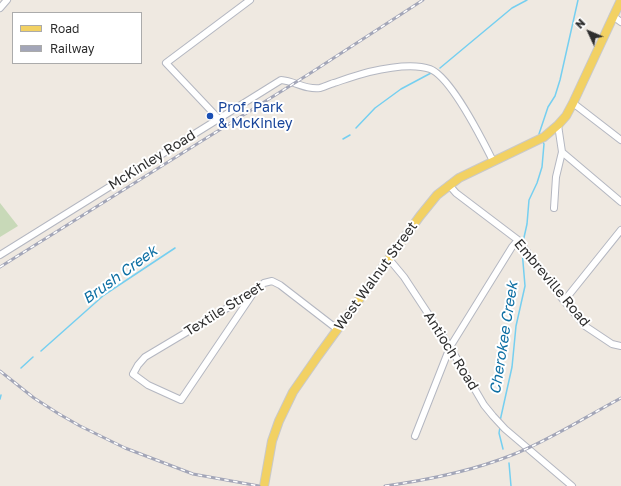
<!DOCTYPE html>
<style>
body{margin:0}
#map{position:relative;width:621px;height:486px;overflow:hidden;background:#efe9e1;font-family:"Golos Text",sans-serif}
canvas{display:block}
.legend{position:absolute;left:12px;top:12px;width:130px;height:52px;box-sizing:border-box;background:#fff;border:1px solid #ababab;margin:0;padding:5px 7px;list-style:none;font-size:12px;color:#2e2e2e}
.legend li{display:flex;align-items:center;gap:8px;height:20px}
.legend b{width:20px;border:1px solid #ababab}
.north{position:absolute;left:569px;top:12px;width:40px;height:40px;-webkit-text-stroke:3px #fff;paint-order:stroke;rotate:314deg;font-size:11px;font-weight:700;line-height:16px;text-align:center;color:#2e2e2e}
.north::after{content:'';display:block;margin:auto;width:14px;height:18px;background:#2e2e2e;clip-path:polygon(50% 0,100% 100%,50% 72%,0 100%)}
</style>
<div id="map">
<canvas width="621" height="486"></canvas>
<ul class="legend">
<li><b style="height:5px;background:#f2d163"></b>Road</li>
<li><b style="height:5px;background:#a3a6b8"></b>Railway</li>
</ul>
<div class="north">N</div>
</div>
<script>
const c = document.querySelector('canvas').getContext('2d');
c.lineJoin = 'round';
function paint(path, color) { c.fillStyle = color; c.fill(path, 'evenodd'); }
function stroke(path, color, width, dash) { c.strokeStyle = color; c.lineWidth = width; c.lineCap = dash ? 'butt' : 'round'; c.setLineDash(dash || []); c.stroke(path); }
function write(font, color, halo, rows, align = 'center') {
  c.font = font + ' "Golos Text",sans-serif'; c.lineWidth = 4; c.setLineDash([]); c.textBaseline = 'middle'; c.strokeStyle = halo; c.fillStyle = color; for (const [text, x, y, turn = 0] of rows) {
    c.save(); c.translate(x, y); c.rotate((+turn || 0) * Math.PI / 180); c.textAlign = isNaN(turn) ? turn : align; if (halo) c.strokeText(text, 0, 0); c.fillText(text, 0, 0); c.restore();
  }
}
const cemetery = new Path2D(`
 M 0,203 L 18,226 L 0,237 Z`);
const stream = new Path2D(`
 M 440,68 L 512,8 L 527,0
 M 356,128 L 375,108 L 401,89 L 431,73
 M 540,136 L 539,134 L 548,107 L 555,96 L 560,80 L 578,0
 M 343,139 L 350,135
 M 523,242 L 527,224 L 529,200 L 537,183 L 542,167 L 544,144 L 543,142
 M 41,351 L 104,295 L 175,248
 M 21,368 L 33,357
 M 0,399 L 1,395
 M 500,421 L 512,367 L 516,326 L 525,286 L 522,250
 M 500,427 L 499,433 L 503,449
 M 509,463 L 511,486`);
const minor = new Path2D(`
 M 0,8 L 7,0
 M 613,16 L 621,22
 M 573,103 L 621,140
 M 218,118 L 166,63 L 250,0
 M 562,152 L 621,202
 M 449,185 L 456,193 L 518,240 L 564,301 L 585,326 L 612,344 L 621,346
 M 554,208 L 556,177 L 562,152 L 558,125
 M 0,255 L 281,80 C 295,81 305,90 320,88 C 324,87 330,84 334,83 C 346,79 357,75 369,72 C 386,68 413,63 430,69 C 451,77 482,139 493,161
 M 389,259 L 404,277 L 450,347 L 484,405 L 493,416 L 505,429 L 572,486
 M 254,292 L 181,400 L 148,385 L 133,374 L 138,365 L 145,357 L 254,292 L 264,283 L 272,281 L 280,285 L 337,329
 M 564,301 L 621,230
 M 415,436 L 450,347 L 512,247 L 518,240`);
const major = new Path2D(`
 M 264,486 L 272,441 L 279,421 L 293,392 L 318,356 L 420,216 L 437,195 L 459,178 L 544,137 L 558,125 L 566,116 L 573,103 L 621,0`);
const rail = new Path2D(`
 M 0,267 L 309,74 L 423,0
 M 0,371 L 34,398 L 59,414 L 80,426 L 125,448 L 193,474 L 259,486
 M 385,486 C 428,480 472,471 512,455 C 550,440 585,417 621,398`);
const markers = [
 [210,116,4,"#1a4fb4"]
];
const transitNames = [
 ["Prof. Park",218,108],
 ["& McKinley",218,124]
];
const streetNames = [
 ["McKinley Road",152,160,-32],
 ["West Walnut Street",376,276,-54],
 ["Embreville Road",552,283,50],
 ["Textile Street",224,309,-32],
 ["Antioch Road",451,351,58]
];
const waterNames = [
 ["Brush Creek",120,275,-36],
 ["Cherokee Creek",504,338,-81]
];
paint(cemetery, '#c8d9b8');
stroke(stream, '#75cff0', 1.5);
stroke(minor, '#b4b7c1', 8);
stroke(major, '#c9c9c9', 10);
stroke(minor, '#fff', 6);
stroke(major, '#f2d163', 8);
stroke(rail, '#a3a6b8', 3);
stroke(rail, '#fff', 1.5, [4.5]);
for (const [x, y, r, color] of markers) { const dot = new Path2D(); dot.arc(x, y, r, 0, 2 * Math.PI); c.fillStyle = color; c.fill(dot); stroke(dot, '#fff', 1.5); }
write('14px', '#164399', '#fff', transitNames, 'left');
write('14px', '#2e2e2e', '#fff', streetNames);
write('italic 15px', '#0d6fa3', '#fff', waterNames);
</script>
